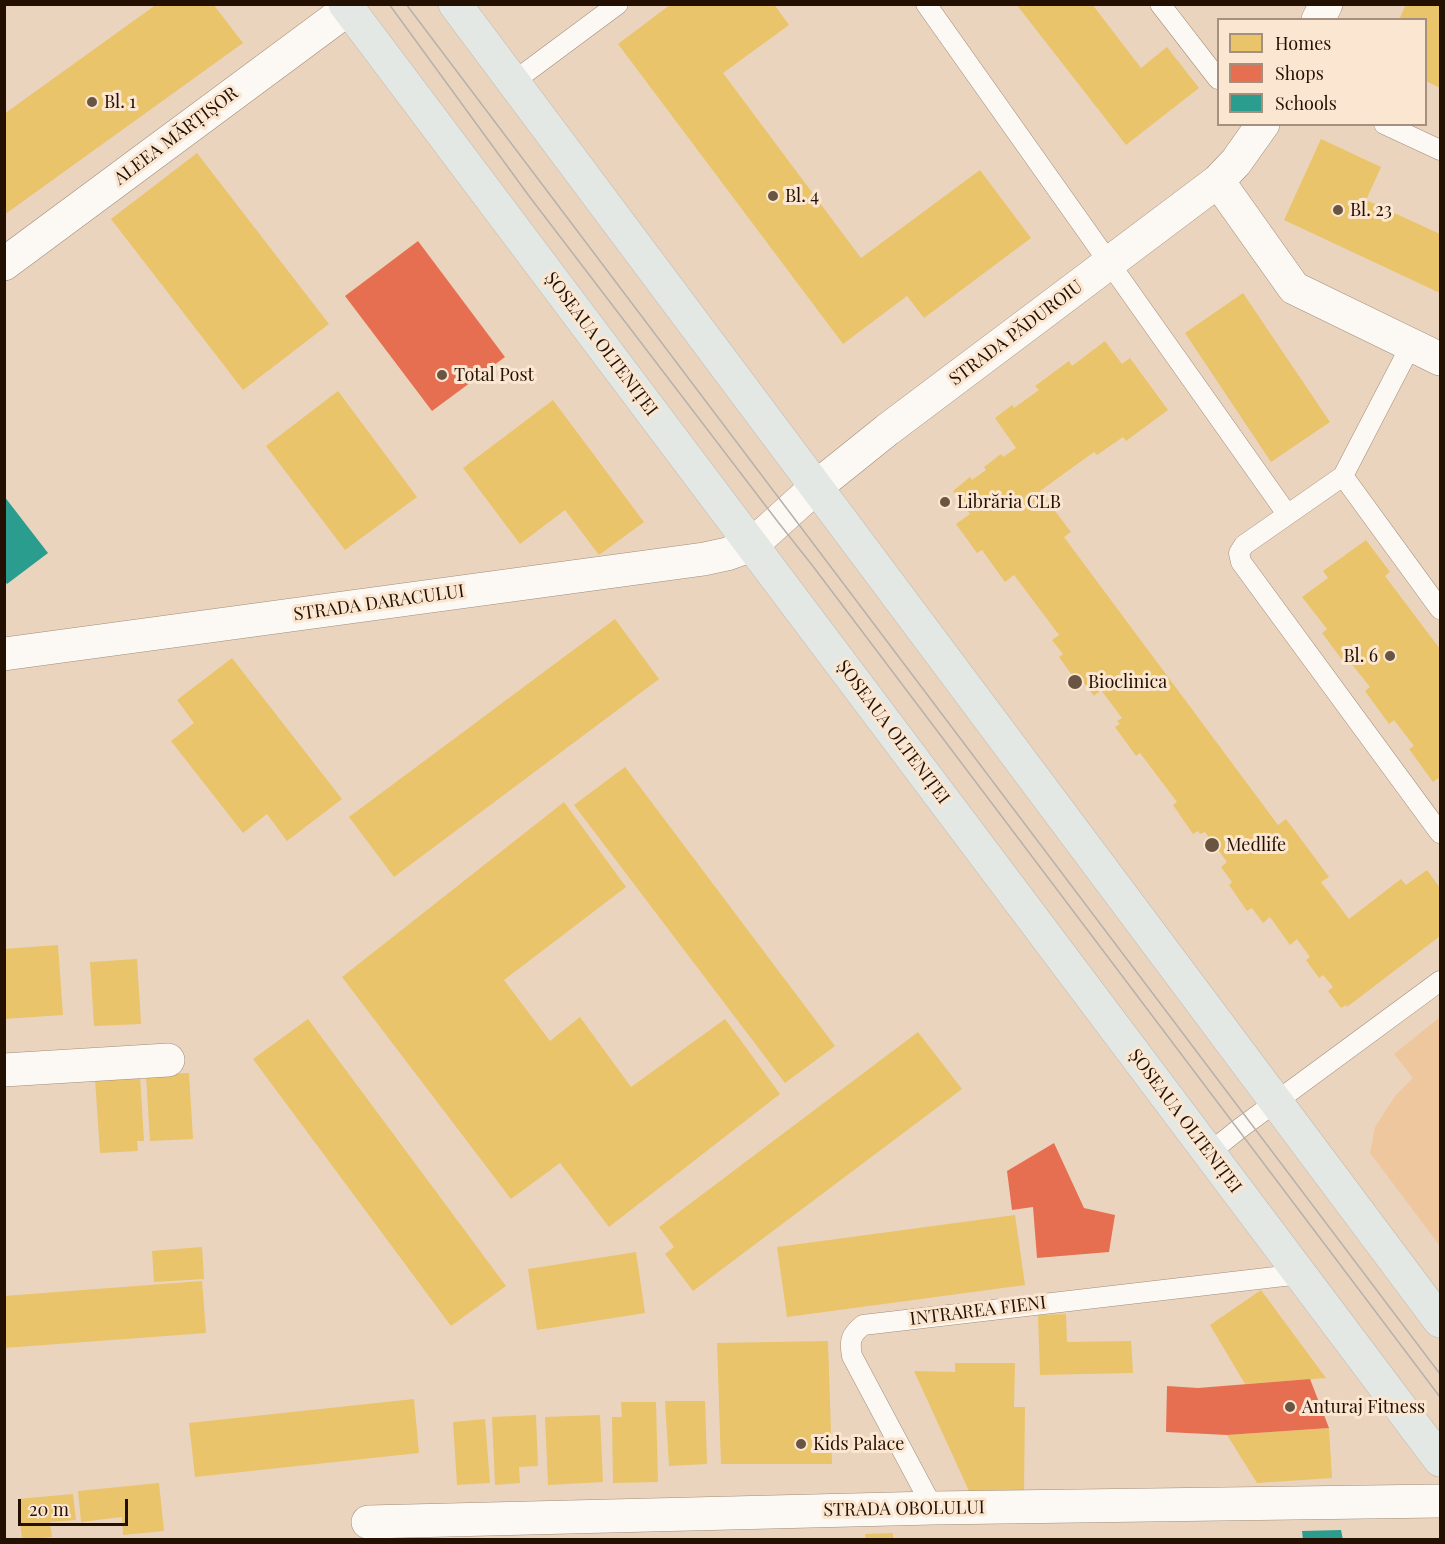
<!DOCTYPE html>
<meta charset="utf-8">
<style>
body{margin:0}
#map{position:relative;width:1445px;height:1544px;overflow:hidden;background:#ebd4be;font-family:"Playfair Display",serif}
canvas{display:block}
.frame{position:absolute;inset:0;border:6px solid #231000;pointer-events:none}
.legend{position:absolute;left:1217px;top:18px;width:210px;height:108px;box-sizing:border-box;background:#fbe6d1;border:2px solid #a5907d;margin:0;padding:8px 10px;list-style:none;font-size:18px;color:#231000}
.legend li{display:flex;align-items:center;gap:12px;height:30px}
.legend b{width:30px;border:2px solid #a5907d}
.scale{position:absolute;left:18px;top:1499px;width:110px;height:27px;box-sizing:border-box;border:3px solid #231000;border-top:0;padding-left:8px;font-size:18px;line-height:21px;white-space:nowrap;color:#231000;-webkit-text-stroke:4px #fbe6d1;paint-order:stroke}
</style>
<div id="map">
<canvas width="1445" height="1544"></canvas>
<div class="frame"></div>
<ul class="legend">
<li><b style="height:16px;background:#e9c46a"></b>Homes</li>
<li><b style="height:16px;background:#e76f51"></b>Shops</li>
<li><b style="height:16px;background:#2a9d8f"></b>Schools</li>
</ul>
<div class="scale">20 m</div>
</div>
<script>
const c = document.querySelector('canvas').getContext('2d');
c.lineJoin = 'round';
function paint(path, color) { c.fillStyle = color; c.fill(path, 'evenodd'); }
function stroke(path, color, width, dash) { c.strokeStyle = color; c.lineWidth = width; c.lineCap = dash ? 'butt' : 'round'; c.setLineDash(dash || []); c.stroke(path); }
function write(font, color, halo, rows, align = 'center') {
  c.font = font + ' "Playfair Display",serif'; c.lineWidth = 6; c.setLineDash([]); c.textBaseline = 'middle'; c.strokeStyle = halo; c.fillStyle = color; for (const [text, x, y, turn = 0] of rows) {
    c.save(); c.translate(x, y); c.rotate((+turn || 0) * Math.PI / 180); c.textAlign = isNaN(turn) ? turn : align; if (halo) c.strokeText(text, 0, 0); c.fillText(text, 0, 0); c.restore();
  }
}
const green = new Path2D(`
 M 1440,1017 L 1440,1246 L 1370,1153 L 1375,1127 L 1395,1096 L 1413,1078 L 1394,1054 Z`);
const homes = new Path2D(`
 M 157,4 L 213,4 L 243,43 L 4,215 L 4,114 Z
 M 671,4 L 774,4 L 789,25 L 723,73 L 861,258 L 980,170 L 1031,238 L 924,318 L 907,296 L 843,344 L 618,44 Z
 M 1016,4 L 1092,4 L 1141,68 L 1167,47 L 1199,88 L 1126,145 Z
 M 1406,4 L 1440,4 L 1440,88 L 1426,81 L 1426,20 L 1399,20 Z
 M 1321,139 L 1381,167 L 1366,200 L 1440,234 L 1440,293 L 1284,220 Z
 M 197,153 L 329,324 L 243,390 L 111,219 Z
 M 1243,293 L 1330,422 L 1271,462 L 1185,333 Z
 M 1105,341 L 1122,364 L 1130,358 L 1168,410 L 1126,441 L 1123,437 L 1097,455 L 1094,452 L 1040,491 L 1071,532 L 1064,537 L 1278,825 L 1286,819 L 1312,854 L 1329,877 L 1321,882 L 1349,919 L 1401,879 L 1406,885 L 1427,870 L 1440,888 L 1440,936 L 1347,1007 L 1346,1005 L 1341,1008 L 1328,991 L 1333,987 L 1323,975 L 1319,978 L 1306,960 L 1310,957 L 1297,939 L 1290,945 L 1270,917 L 1263,923 L 1252,908 L 1247,911 L 1229,885 L 1232,882 L 1221,867 L 1227,862 L 1205,832 L 1200,834 L 1198,831 L 1193,834 L 1173,805 L 1177,802 L 1140,753 L 1136,756 L 1115,727 L 1120,724 L 1117,721 L 1122,718 L 1101,690 L 1094,696 L 1081,679 L 1077,682 L 1059,657 L 1063,654 L 1052,640 L 1059,635 L 1014,575 L 1005,582 L 982,550 L 977,553 L 956,524 L 970,514 L 953,491 L 970,477 L 972,480 L 986,470 L 984,467 L 1001,454 L 1003,457 L 1016,448 L 995,418 L 1012,405 L 1014,408 L 1039,390 L 1035,386 L 1069,361 L 1072,366 Z
 M 338,391 L 417,497 L 345,550 L 266,446 Z
 M 553,400 L 644,522 L 599,555 L 565,510 L 520,544 L 463,468 Z
 M 1366,540 L 1390,572 L 1385,576 L 1440,649 L 1440,782 L 1438,778 L 1433,782 L 1409,749 L 1414,746 L 1394,720 L 1389,724 L 1365,691 L 1370,687 L 1350,662 L 1346,665 L 1322,633 L 1327,629 L 1302,597 L 1328,578 L 1323,571 Z
 M 615,619 L 659,679 L 394,877 L 349,817 Z
 M 232,658 L 342,799 L 287,841 L 267,814 L 243,833 L 171,741 L 194,723 L 177,700 Z
 M 625,767 L 835,1046 L 785,1083 L 574,805 Z
 M 564,802 L 626,887 L 504,980 L 550,1041 L 580,1017 L 631,1087 L 725,1019 L 780,1094 L 609,1227 L 560,1163 L 511,1199 L 342,977 Z
 M 58,945 L 63,1015 L 4,1019 L 4,949 Z
 M 137,959 L 141,1024 L 94,1026 L 90,962 Z
 M 308,1019 L 506,1286 L 451,1326 L 253,1059 Z
 M 918,1032 L 962,1089 L 693,1291 L 665,1254 L 674,1247 L 659,1227 Z
 M 189,1073 L 193,1139 L 150,1141 L 146,1075 Z
 M 140,1076 L 144,1141 L 137,1141 L 138,1151 L 100,1153 L 95,1078 Z
 M 1015,1215 L 1025,1285 L 787,1317 L 777,1247 Z
 M 202,1247 L 204,1279 L 154,1282 L 152,1251 Z
 M 636,1252 L 645,1313 L 537,1330 L 528,1269 Z
 M 202,1281 L 206,1333 L 4,1348 L 4,1296 Z
 M 1261,1290 L 1326,1378 L 1245,1384 L 1210,1325 Z
 M 1066,1314 L 1067,1342 L 1131,1341 L 1133,1373 L 1040,1375 L 1038,1315 Z
 M 828,1341 L 832,1464 L 721,1464 L 717,1343 Z
 M 955,1363 L 1015,1363 L 1014,1407 L 1025,1407 L 1024,1491 L 969,1491 L 914,1371 L 955,1372 Z
 M 414,1399 L 419,1453 L 195,1477 L 189,1423 Z
 M 665,1401 L 705,1401 L 707,1464 L 669,1466 Z
 M 621,1402 L 656,1402 L 658,1482 L 613,1483 L 612,1417 L 622,1417 Z
 M 536,1415 L 538,1466 L 519,1467 L 520,1483 L 495,1485 L 492,1417 Z
 M 600,1415 L 603,1482 L 548,1485 L 545,1417 Z
 M 485,1419 L 490,1483 L 457,1485 L 453,1422 Z
 M 1329,1428 L 1332,1478 L 1257,1483 L 1227,1435 Z
 M 159,1483 L 164,1531 L 123,1535 L 122,1517 L 81,1522 L 78,1491 Z
 M 73,1494 L 76,1520 L 50,1522 L 52,1537 L 22,1540 L 18,1499 Z
 M 893,1533 L 893,1540 L 866,1540 L 865,1534 Z`);
const shops = new Path2D(`
 M 418,241 L 505,357 L 432,411 L 345,296 Z
 M 1054,1143 L 1084,1208 L 1115,1215 L 1109,1252 L 1037,1258 L 1033,1207 L 1012,1210 L 1007,1171 Z
 M 1310,1379 L 1329,1428 L 1227,1435 L 1166,1432 L 1167,1386 L 1198,1388 Z`);
const schools = new Path2D(`
 M 4,496 L 48,553 L 7,584 L 4,580 Z
 M 1341,1530 L 1343,1540 L 1303,1540 L 1302,1531 Z`);
const service = new Path2D(`
 M 926,4 L 1287,514
 M 1160,4 L 1218,79
 M 513,82 L 618,4
 M 1384,124 L 1440,150
 M 1343,476 L 1411,345
 M 1440,609 L 1343,476 L 1244,545 L 1239,553 L 1241,562 L 1440,833
 M 1209,1153 L 1239,1129 L 1440,981
 M 933,1508 L 852,1356 C 849,1340 851,1335 863,1325 L 1301,1274`);
const minor = new Path2D(`
 M 1318,20 L 1326,4
 M 1218,181 L 1294,288 L 1440,359
 M 4,264 L 348,9
 M 4,654 L 704,559 L 727,554 L 752,545 L 816,487 L 887,430 L 1218,181 L 1236,162 L 1263,124
 M 4,1070 L 168,1060
 M 368,1522 L 933,1508 L 1440,1501`);
const primary = new Path2D(`
 M 345,4 L 1440,1460
 M 455,4 L 1440,1321`);
const tram = new Path2D(`
 M 389,4 L 529,196 L 778,522 L 812,565 L 1440,1397
 M 406,4 L 1440,1374`);
const markers = [
 [92,102,6,"#695542"],
 [773,196,6,"#695542"],
 [1338,210,6,"#695542"],
 [442,375,6,"#695542"],
 [945,502,6,"#695542"],
 [1390,656,6,"#695542"],
 [1075,682,8,"#695542"],
 [1212,845,8,"#695542"],
 [1290,1407,6,"#695542"],
 [801,1444,6,"#695542"]
];
const poiNames = [
 ["Bl. 1",104,102],
 ["Bl. 4",785,196],
 ["Bl. 23",1350,210],
 ["Total Post",454,375],
 ["Librăria CLB",957,502],
 ["Bl. 6",1378,656,"right"],
 ["Bioclinica",1088,682],
 ["Medlife",1226,845],
 ["Anturaj Fitness",1302,1407],
 ["Kids Palace",813,1444]
];
const streetNames = [
 ["ALEEA MĂRȚIȘOR",176,136,-37],
 ["STRADA PĂDUROIU",1016,333,-37],
 ["ȘOSEAUA OLTENIȚEI",601,344,53],
 ["STRADA DARACULUI",379,603,-8],
 ["ȘOSEAUA OLTENIȚEI",893,732,53],
 ["ȘOSEAUA OLTENIȚEI",1185,1121,53],
 ["INTRAREA FIENI",978,1311,-7],
 ["STRADA OBOLULUI",904,1509,-1]
];
paint(green, '#eec79f');
paint(homes, '#e9c46a');
paint(shops, '#e76f51');
paint(schools, '#2a9d8f');
stroke(service, '#9f8c78', 21);
stroke(minor, '#9f8c78', 34);
stroke(primary, '#c3b7ac', 34);
stroke(service, '#fcf9f5', 20);
stroke(minor, '#fcf9f5', 33);
stroke(primary, '#e3e8e4', 33);
stroke(tram, '#b7b1ac', 1.5);
for (const [x, y, r, color] of markers) { const dot = new Path2D(); dot.arc(x, y, r, 0, 2 * Math.PI); c.fillStyle = color; c.fill(dot); stroke(dot, '#fbe6d1', 2); }
write('18px', '#231000', '#fbe6d1', poiNames, 'left');
write('18px', '#231000', '#fbe6d1', streetNames);
</script>
